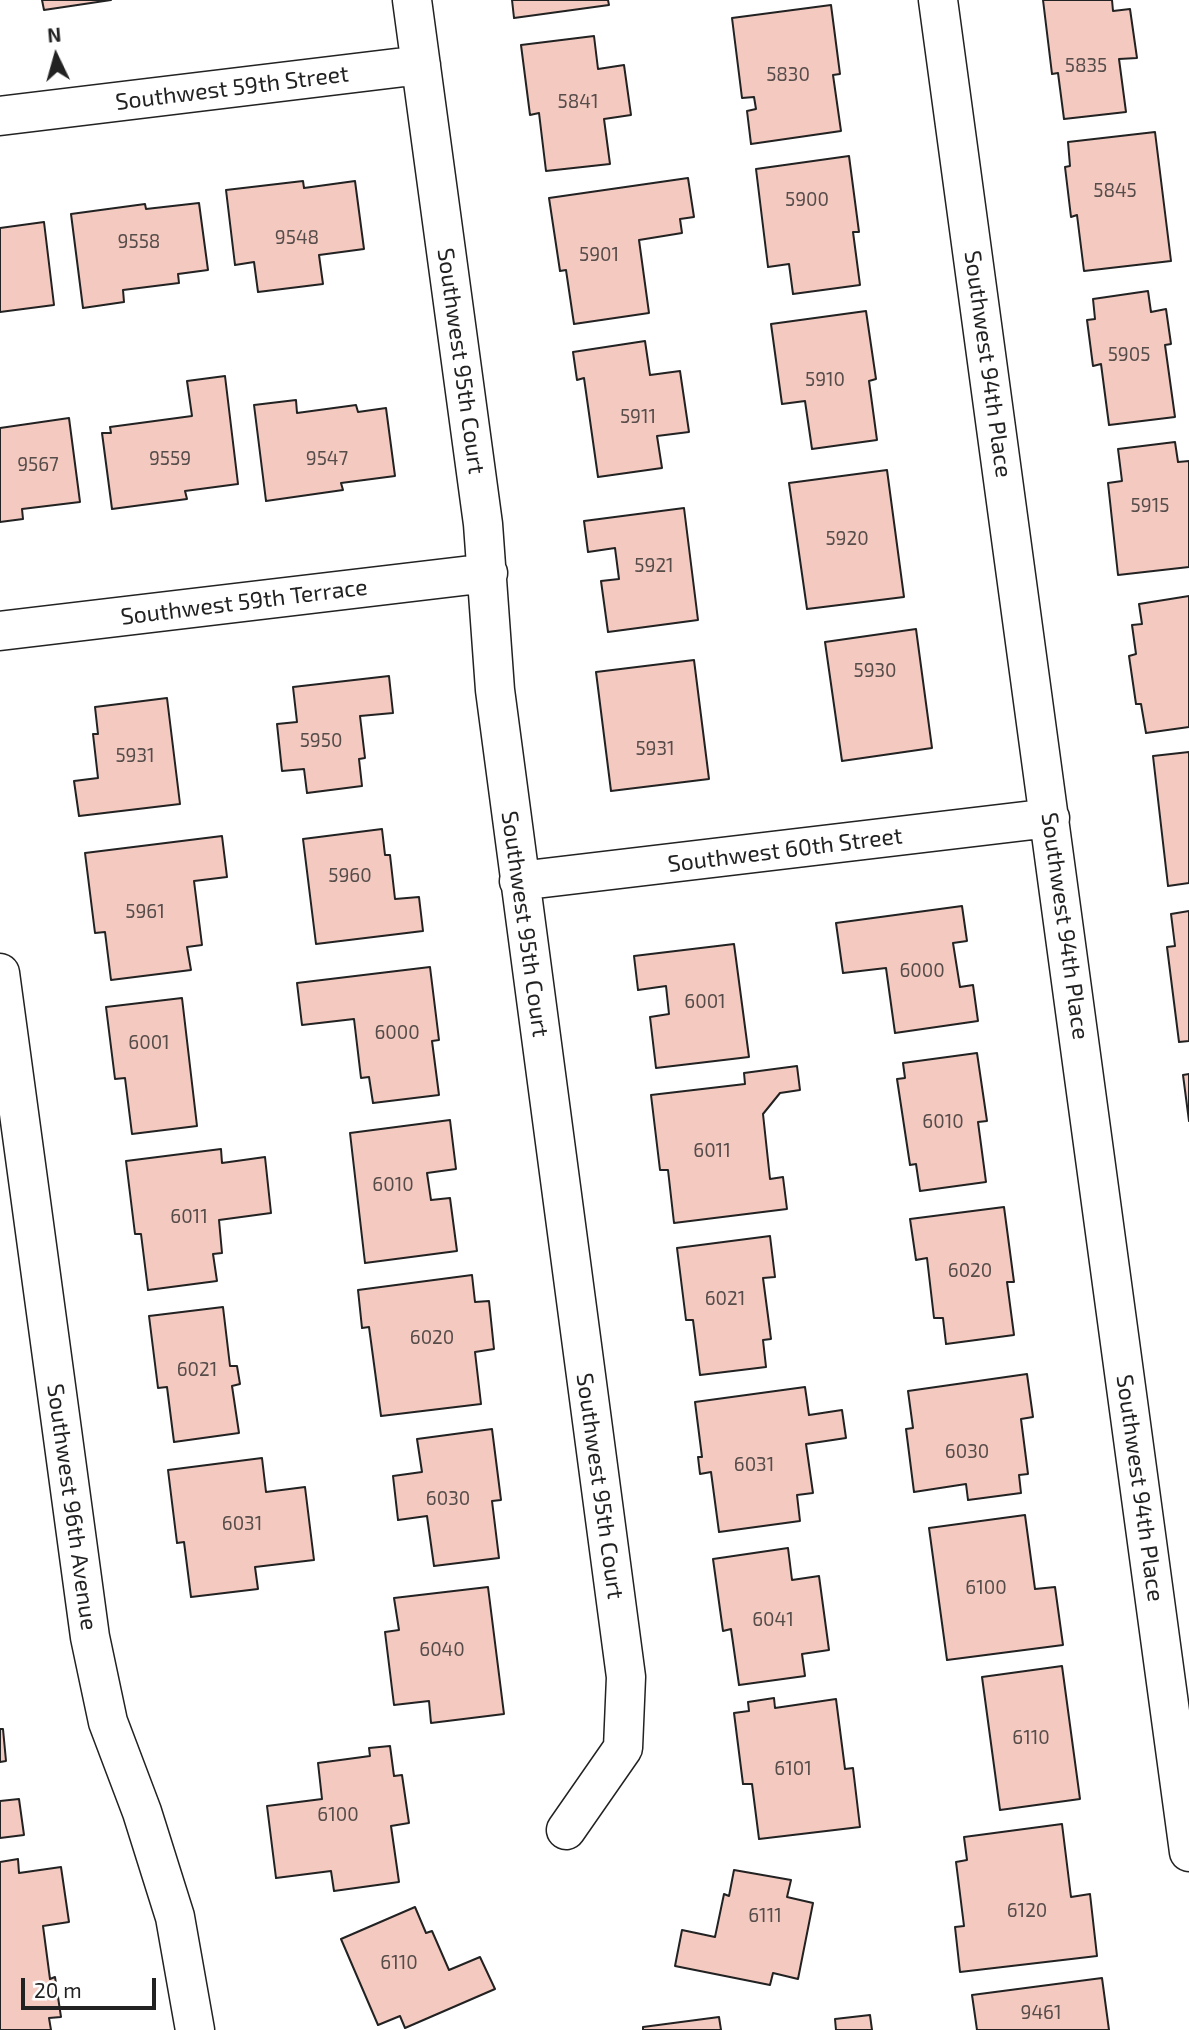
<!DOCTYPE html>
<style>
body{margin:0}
#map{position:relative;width:1189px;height:2030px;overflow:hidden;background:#fff;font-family:"Exo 2",sans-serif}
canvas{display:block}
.north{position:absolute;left:21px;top:21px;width:70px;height:70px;-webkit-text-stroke:5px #fff;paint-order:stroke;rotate:355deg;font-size:19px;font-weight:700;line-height:28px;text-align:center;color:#222}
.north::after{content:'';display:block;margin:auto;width:24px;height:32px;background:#222;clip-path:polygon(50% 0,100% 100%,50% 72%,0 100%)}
.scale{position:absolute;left:21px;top:1978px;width:135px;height:32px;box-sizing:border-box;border:4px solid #222;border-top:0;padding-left:9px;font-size:21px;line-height:24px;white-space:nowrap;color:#222;-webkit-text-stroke:5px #fff;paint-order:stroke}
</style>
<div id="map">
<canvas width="1189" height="2030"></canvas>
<div class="north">N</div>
<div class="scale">20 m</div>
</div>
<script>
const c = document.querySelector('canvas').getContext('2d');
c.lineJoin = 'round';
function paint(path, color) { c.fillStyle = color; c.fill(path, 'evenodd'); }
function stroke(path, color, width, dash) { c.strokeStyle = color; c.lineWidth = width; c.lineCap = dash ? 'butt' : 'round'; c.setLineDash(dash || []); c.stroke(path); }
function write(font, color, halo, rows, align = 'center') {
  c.font = font + ' "Exo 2",sans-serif'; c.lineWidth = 5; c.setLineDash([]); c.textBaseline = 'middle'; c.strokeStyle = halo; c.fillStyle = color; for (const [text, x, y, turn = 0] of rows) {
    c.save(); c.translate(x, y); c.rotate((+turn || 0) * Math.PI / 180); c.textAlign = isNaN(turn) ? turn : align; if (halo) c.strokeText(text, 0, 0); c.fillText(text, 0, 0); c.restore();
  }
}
const building = new Path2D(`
 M 42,0 L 111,0 L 44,10 Z
 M 512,0 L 608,0 L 609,5 L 514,18 Z
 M 1043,0 L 1112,0 L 1113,11 L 1130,9 L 1137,58 L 1119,59 L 1126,112 L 1064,119 L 1058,73 L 1052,74 Z
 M 831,5 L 840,74 L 833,75 L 841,131 L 751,144 L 747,111 L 756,109 L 754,97 L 742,98 L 732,18 Z
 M 594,36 L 598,69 L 624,65 L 631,115 L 604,119 L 610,164 L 546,171 L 539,113 L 530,115 L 521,45 Z
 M 1155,132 L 1171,261 L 1084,271 L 1077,215 L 1071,217 L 1065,167 L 1070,166 L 1068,142 Z
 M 849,156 L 859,232 L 853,232 L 860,285 L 793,294 L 789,264 L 768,267 L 756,169 Z
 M 688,178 L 694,217 L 680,219 L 682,233 L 639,240 L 649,313 L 574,324 L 566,270 L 560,271 L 549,198 Z
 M 303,181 L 304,188 L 355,181 L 364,249 L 319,255 L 323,284 L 258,292 L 254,262 L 235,265 L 226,190 Z
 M 199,203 L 208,270 L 178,274 L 179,283 L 123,290 L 124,302 L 83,308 L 71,214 L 145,204 L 146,209 Z
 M 44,222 L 54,305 L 0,312 L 0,228 Z
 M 1148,291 L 1151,312 L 1166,309 L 1171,344 L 1165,345 L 1175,417 L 1109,425 L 1101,364 L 1093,366 L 1087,320 L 1095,319 L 1093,299 Z
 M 866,311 L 876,379 L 869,381 L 877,440 L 812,449 L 805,401 L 782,404 L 771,324 Z
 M 645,341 L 650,375 L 680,371 L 689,432 L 657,436 L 662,468 L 598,477 L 584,378 L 577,380 L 573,352 Z
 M 225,376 L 238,484 L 185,491 L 187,499 L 112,509 L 102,433 L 111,433 L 110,427 L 192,416 L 187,381 Z
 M 296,400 L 297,413 L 356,405 L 358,412 L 386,408 L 395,476 L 341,483 L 343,490 L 266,501 L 254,405 Z
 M 69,418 L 80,502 L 22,509 L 23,519 L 0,522 L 0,428 Z
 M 1175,442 L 1178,462 L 1189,461 L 1189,567 L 1118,575 L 1108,483 L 1122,481 L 1118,449 Z
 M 887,470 L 904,597 L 807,609 L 789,483 Z
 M 684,508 L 698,620 L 608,632 L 601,581 L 619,579 L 615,548 L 588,552 L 584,521 Z
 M 1189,596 L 1189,727 L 1146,733 L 1141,704 L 1136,704 L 1129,656 L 1136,654 L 1132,625 L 1142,624 L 1139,604 Z
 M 916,629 L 932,748 L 842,761 L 825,642 Z
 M 694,660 L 709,779 L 611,791 L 596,672 Z
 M 389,676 L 393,713 L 360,716 L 365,758 L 359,759 L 362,786 L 307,793 L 304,769 L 282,771 L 277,724 L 297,722 L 293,687 Z
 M 167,698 L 180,804 L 79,816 L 74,781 L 98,778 L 93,734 L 98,734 L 95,707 Z
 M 1189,752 L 1189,883 L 1168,886 L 1153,756 Z
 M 382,829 L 385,855 L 390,855 L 395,899 L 419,897 L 423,931 L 316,944 L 303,839 Z
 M 222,836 L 227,877 L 194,881 L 202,945 L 187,947 L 191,970 L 111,980 L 105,932 L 95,933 L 85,853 Z
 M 962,906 L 967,941 L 953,943 L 960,987 L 973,985 L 978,1021 L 895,1033 L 886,968 L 843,973 L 836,923 Z
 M 1189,911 L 1189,1041 L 1179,1042 L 1167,947 L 1175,946 L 1171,914 Z
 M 734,944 L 749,1057 L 656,1068 L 650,1017 L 669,1014 L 666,986 L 638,990 L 634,956 Z
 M 430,967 L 439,1040 L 432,1041 L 439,1095 L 373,1103 L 369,1077 L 361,1078 L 354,1019 L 302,1025 L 297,983 Z
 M 182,998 L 197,1126 L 132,1134 L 125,1078 L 115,1079 L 106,1007 Z
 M 977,1053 L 987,1121 L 978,1122 L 986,1182 L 920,1191 L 916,1164 L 910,1165 L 897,1079 L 905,1078 L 903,1063 Z
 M 797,1066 L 800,1090 L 780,1093 L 763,1114 L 770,1179 L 783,1177 L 787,1209 L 674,1223 L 668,1170 L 660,1170 L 651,1095 L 745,1084 L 744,1073 Z
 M 1189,1074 L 1189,1121 L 1183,1075 Z
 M 450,1120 L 456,1169 L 427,1173 L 431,1200 L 450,1198 L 457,1251 L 365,1263 L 350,1133 Z
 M 221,1149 L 222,1163 L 265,1157 L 271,1213 L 219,1220 L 222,1253 L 213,1254 L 217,1281 L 148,1290 L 141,1234 L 135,1234 L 126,1161 Z
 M 1004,1207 L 1014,1282 L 1007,1282 L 1014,1335 L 946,1344 L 943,1318 L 934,1318 L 927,1258 L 916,1260 L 910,1219 Z
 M 770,1236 L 775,1277 L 763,1278 L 771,1339 L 763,1340 L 766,1367 L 700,1375 L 693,1320 L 686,1320 L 677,1248 Z
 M 472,1275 L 475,1302 L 489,1301 L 494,1349 L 475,1352 L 481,1404 L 381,1416 L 369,1327 L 362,1328 L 358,1290 Z
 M 223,1307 L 230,1366 L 237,1366 L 240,1384 L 232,1386 L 239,1433 L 174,1442 L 167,1387 L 158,1388 L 149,1316 Z
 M 1027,1374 L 1033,1417 L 1021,1419 L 1028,1474 L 1019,1475 L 1021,1493 L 968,1500 L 966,1484 L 914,1492 L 906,1429 L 913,1428 L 908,1391 Z
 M 805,1387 L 809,1415 L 842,1410 L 846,1438 L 806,1444 L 813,1493 L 797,1495 L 800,1521 L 719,1532 L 711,1472 L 700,1474 L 698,1457 L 702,1457 L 695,1402 Z
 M 492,1429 L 501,1500 L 492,1501 L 499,1558 L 434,1566 L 427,1516 L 398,1520 L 393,1476 L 422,1472 L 417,1439 Z
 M 262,1458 L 266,1492 L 305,1487 L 314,1560 L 255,1567 L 258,1589 L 191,1597 L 184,1542 L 177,1543 L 168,1470 Z
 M 1025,1515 L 1035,1589 L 1055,1587 L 1063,1645 L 947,1660 L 929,1528 Z
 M 788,1548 L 792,1580 L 819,1576 L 829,1650 L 802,1654 L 805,1676 L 739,1685 L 731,1629 L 723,1631 L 713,1559 Z
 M 488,1587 L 504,1714 L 431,1723 L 429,1701 L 394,1705 L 385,1632 L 399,1630 L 394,1598 Z
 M 1062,1666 L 1080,1799 L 1000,1810 L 982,1677 Z
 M 774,1698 L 775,1708 L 836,1699 L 845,1769 L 853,1768 L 860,1827 L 759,1839 L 752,1784 L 743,1784 L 734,1713 L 749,1711 L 748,1702 Z
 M 0,1729 L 3,1729 L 6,1761 L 0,1762 Z
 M 390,1746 L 394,1776 L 402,1775 L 409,1823 L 391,1826 L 399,1882 L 334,1891 L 331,1871 L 276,1878 L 267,1806 L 322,1799 L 318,1763 L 370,1756 L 369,1748 Z
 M 19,1799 L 24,1835 L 0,1838 L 0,1801 Z
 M 1062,1824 L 1071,1897 L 1090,1894 L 1097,1956 L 960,1972 L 955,1927 L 964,1926 L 956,1862 L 967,1860 L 964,1837 Z
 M 18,1859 L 19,1873 L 61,1867 L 69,1922 L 43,1926 L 50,1979 L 55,1977 L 61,2017 L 49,2018 L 51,2030 L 0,2030 L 0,1862 Z
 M 734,1870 L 791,1880 L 787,1897 L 813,1903 L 798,1979 L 773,1973 L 770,1985 L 675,1966 L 682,1930 L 715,1937 L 724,1894 L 729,1896 Z
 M 415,1907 L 426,1933 L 432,1931 L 449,1970 L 480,1957 L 495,1989 L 405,2028 L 400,2016 L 378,2025 L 341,1939 Z
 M 1102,1978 L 1109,2030 L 977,2030 L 972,1995 Z
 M 870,2015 L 872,2030 L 836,2030 L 835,2019 Z
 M 719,2017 L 721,2030 L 643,2030 L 643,2027 Z`);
const street = new Path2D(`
 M 412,0 L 483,524 L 495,690 L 626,1677 L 623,1748 L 566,1830
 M 938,0 L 1189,1852
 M 0,116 L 421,65
 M 0,631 L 488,573
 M 519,881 L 1050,818
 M 0,973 L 90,1637 L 108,1722 L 142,1812 L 175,1917 L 195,2030`);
const numberNames = [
 ["5835",1086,66],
 ["5830",788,75],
 ["5841",578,102],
 ["5845",1115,191],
 ["5900",807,200],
 ["9548",297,238],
 ["9558",139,242],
 ["5901",599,255],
 ["5905",1129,355],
 ["5910",825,380],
 ["5911",638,417],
 ["9559",170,459],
 ["9547",327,459],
 ["9567",38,465],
 ["5915",1150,506],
 ["5920",847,539],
 ["5921",654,566],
 ["5930",875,671],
 ["5950",321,741],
 ["5931",655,749],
 ["5931",135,756],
 ["5960",350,876],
 ["5961",145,912],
 ["6000",922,971],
 ["6001",705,1002],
 ["6000",397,1033],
 ["6001",149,1043],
 ["6010",943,1122],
 ["6011",712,1151],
 ["6010",393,1185],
 ["6011",189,1217],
 ["6020",970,1271],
 ["6021",725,1299],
 ["6020",432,1338],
 ["6021",197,1370],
 ["6030",967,1452],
 ["6031",754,1465],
 ["6030",448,1499],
 ["6031",242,1524],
 ["6100",986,1588],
 ["6041",773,1620],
 ["6040",442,1650],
 ["6110",1031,1738],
 ["6101",793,1769],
 ["6100",338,1815],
 ["6120",1027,1911],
 ["6111",765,1916],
 ["6110",399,1963],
 ["9461",1041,2013]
];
const streetNames = [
 ["Southwest 59th Street",232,88,-7],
 ["Southwest 95th Court",461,361,82],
 ["Southwest 94th Place",988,364,82],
 ["Southwest 59th Terrace",244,602,-7],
 ["Southwest 60th Street",785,850,-7],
 ["Southwest 95th Court",525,924,82],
 ["Southwest 94th Place",1065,926,82],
 ["Southwest 95th Court",600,1486,82],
 ["Southwest 94th Place",1140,1488,82],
 ["Southwest 96th Avenue",72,1507,82]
];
paint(building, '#f3c9c0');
stroke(building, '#222', 2);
stroke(street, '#222', 41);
stroke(street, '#fff', 38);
write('19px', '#564c4a', null, numberNames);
write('23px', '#222', '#fff', streetNames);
</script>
